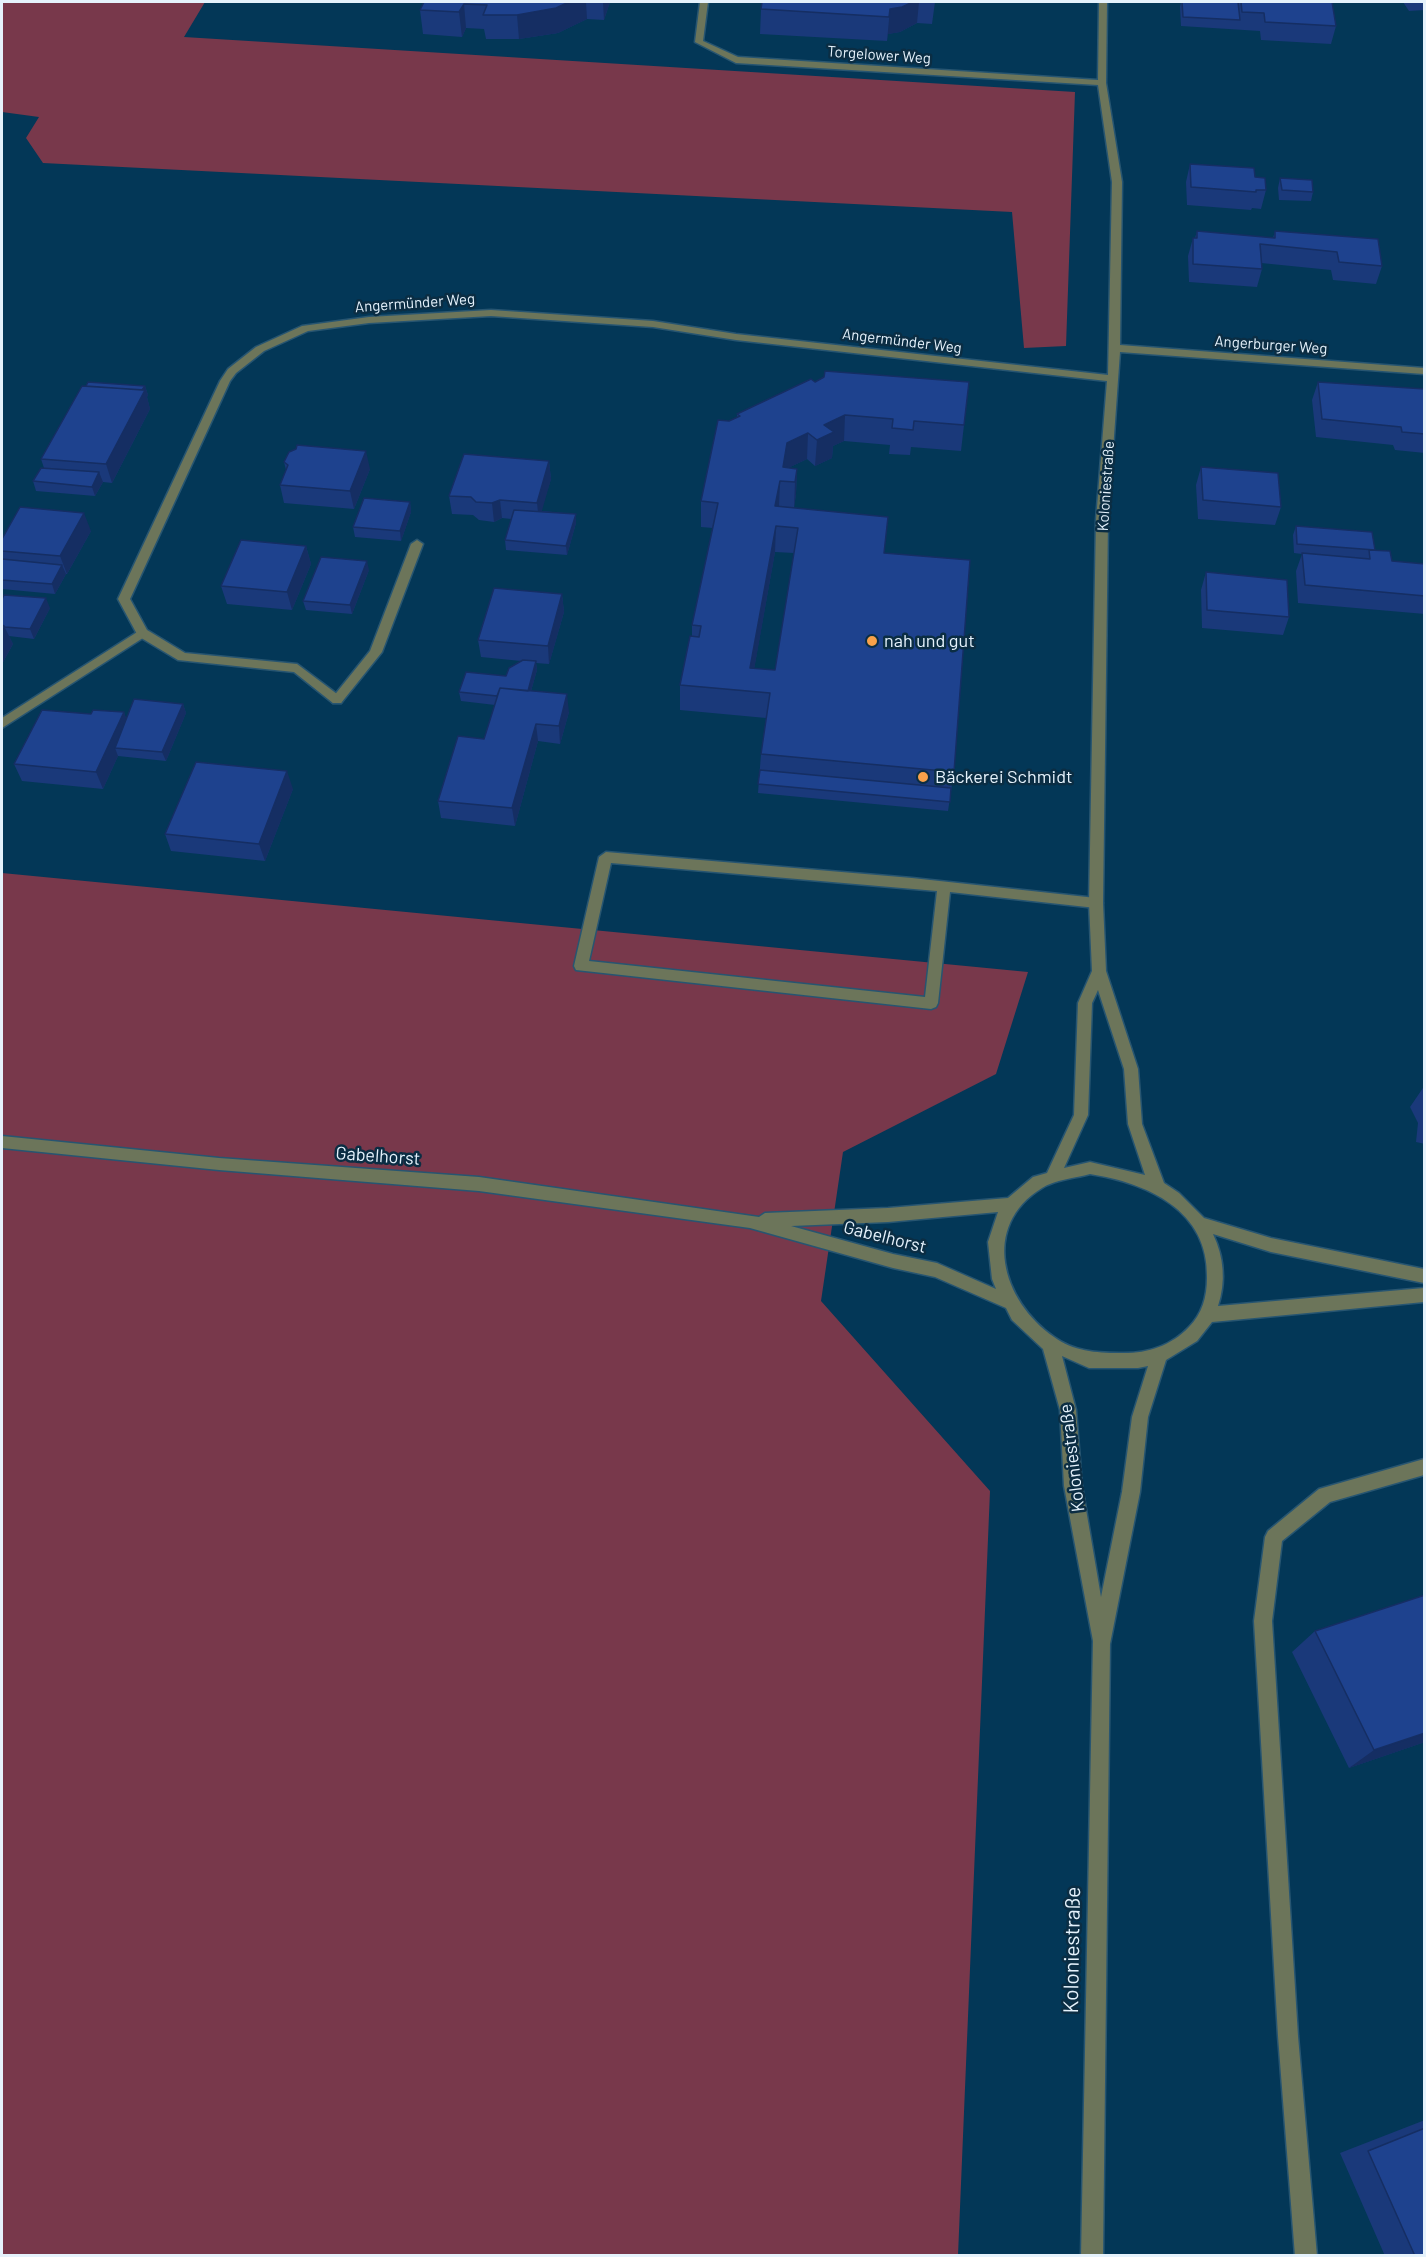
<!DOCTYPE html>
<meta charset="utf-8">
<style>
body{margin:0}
#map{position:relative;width:1426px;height:2257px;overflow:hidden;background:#033757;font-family:Barlow,sans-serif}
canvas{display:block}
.frame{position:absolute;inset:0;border:3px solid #e5f2fc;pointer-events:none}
</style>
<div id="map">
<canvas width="1426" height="2257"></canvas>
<div class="frame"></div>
</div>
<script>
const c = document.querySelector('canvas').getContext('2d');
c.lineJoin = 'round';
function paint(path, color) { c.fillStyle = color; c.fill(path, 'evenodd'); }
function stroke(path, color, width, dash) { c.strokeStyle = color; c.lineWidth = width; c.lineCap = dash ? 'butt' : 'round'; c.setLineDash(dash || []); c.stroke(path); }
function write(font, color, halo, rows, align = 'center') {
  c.font = font + ' Barlow,sans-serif'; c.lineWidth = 5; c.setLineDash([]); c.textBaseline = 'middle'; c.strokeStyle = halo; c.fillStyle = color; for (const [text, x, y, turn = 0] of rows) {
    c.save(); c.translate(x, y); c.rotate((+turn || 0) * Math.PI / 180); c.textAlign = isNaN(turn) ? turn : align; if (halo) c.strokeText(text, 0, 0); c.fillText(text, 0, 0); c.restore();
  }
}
const green = new Path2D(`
 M 2,2 L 205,2 L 184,37 L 1075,92 L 1066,346 L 1024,348 L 1012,212 L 43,163 L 26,138 L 39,117 L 2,112 Z
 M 2,873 L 1028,972 L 996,1074 L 843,1152 L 821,1301 L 990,1491 L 958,2255 L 2,2255 Z`);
const lane = new Path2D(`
 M 417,540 L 423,544 L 382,652 L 341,703 L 333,703 L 331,700 L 333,697 L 370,651 L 411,544 Z
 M 142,629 L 148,633 L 146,636 L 2,728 L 2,718 Z
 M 606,852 L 912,878 L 1096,898 L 1103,903 L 1096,908 L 950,892 L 938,1003 L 936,1007 L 931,1009 L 576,970 L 574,966 L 599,857 ZM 611,863 L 937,891 L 925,997 L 589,961 Z
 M 1424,1459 L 1424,1475 L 1330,1502 L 1282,1541 L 1272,1621 L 1298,2036 L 1317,2256 L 1295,2256 L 1278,2036 L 1254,1621 L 1265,1537 L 1268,1531 L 1319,1489 Z`);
const street = new Path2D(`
 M 700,2 L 708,2 L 703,41 L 738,57 L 1098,80 L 1099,2 L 1107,2 L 1106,83 L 1122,182 L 1120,345 L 1424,368 L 1424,374 L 1120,352 L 1108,520 L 1103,903 L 1106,971 L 1138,1069 L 1142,1124 L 1164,1183 L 1179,1193 L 1204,1218 L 1271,1238 L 1424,1269 L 1424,1283 L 1271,1252 L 1213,1234 C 1224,1257 1226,1282 1218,1306 L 1424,1288 L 1424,1302 L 1212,1322 L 1197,1341 L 1166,1360 L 1148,1417 L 1140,1492 L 1110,1644 L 1103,2256 L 1081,2256 L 1093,1641 L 1064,1486 L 1060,1410 L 1043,1349 L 1012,1320 L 1006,1308 L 935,1277 L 893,1268 L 750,1228 L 479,1191 L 219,1170 L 2,1148 L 2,1136 L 219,1158 L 479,1177 L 759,1217 L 765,1213 L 888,1208 L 1008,1198 L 1033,1177 L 1047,1173 L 1074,1115 L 1078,1003 L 1092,971 L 1089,903 L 1096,520 L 1107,381 L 736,340 L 653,327 L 491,316 L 369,323 L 308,331 L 264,351 L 236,373 L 230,381 L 130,599 L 147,630 L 185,653 L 297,664 L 341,697 L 343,700 L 341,703 L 333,703 L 294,672 L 178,660 L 138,636 L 118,599 L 220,381 L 228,369 L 256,347 L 302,326 L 369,317 L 491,310 L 653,321 L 736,334 L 1108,375 L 1112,182 L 1098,85 L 736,63 L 695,42 ZM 1098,990 L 1124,1069 L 1128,1124 L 1145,1175 L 1090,1162 L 1064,1168 L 1088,1115 L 1092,1003 ZM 1090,1174 C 1147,1183 1209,1210 1207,1278 C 1207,1297 1202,1314 1189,1327 C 1170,1347 1145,1354 1119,1353 C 1096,1353 1073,1351 1054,1337 C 1002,1301 980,1226 1042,1188 C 1054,1180 1076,1178 1090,1174 ZM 998,1212 L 988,1242 L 992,1279 L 996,1289 L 937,1263 L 893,1254 L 791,1226 L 888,1222 ZM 1062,1356 L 1089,1368 L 1138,1368 L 1148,1366 L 1132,1417 L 1122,1492 L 1101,1597 L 1082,1486 L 1076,1410 Z`);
const wall = new Path2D(`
 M 424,2 L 610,2 L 604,20 L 587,19 L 558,33 L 519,39 L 486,39 L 484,29 L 466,28 L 462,37 L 423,34 L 420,10 Z
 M 762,2 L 935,2 L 932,24 L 917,23 L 900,32 L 888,34 L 887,41 L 760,34 L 761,9 Z
 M 1181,2 L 1332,2 L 1336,26 L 1331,44 L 1261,40 L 1260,31 L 1181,26 L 1180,7 Z
 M 1403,2 L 1425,2 L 1425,10 L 1409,11 Z
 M 1190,164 L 1255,177 L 1266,190 L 1261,209 L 1252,208 L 1251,210 L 1187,205 L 1186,182 Z
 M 1280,178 L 1313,192 L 1311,201 L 1279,200 L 1278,188 Z
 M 1197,231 L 1273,238 L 1275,231 L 1382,266 L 1376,284 L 1333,280 L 1331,270 L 1261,263 L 1262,269 L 1257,287 L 1189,282 L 1188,256 L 1193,238 L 1195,238 Z
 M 815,382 L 964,425 L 961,451 L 911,447 L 910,455 L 889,454 L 890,445 L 844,441 L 833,446 L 832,458 L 815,466 L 807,459 L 788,468 L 797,469 L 796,494 L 794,508 L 884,553 L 954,772 L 948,811 L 758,793 L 761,754 L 766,718 L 680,710 L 680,685 L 692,636 L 692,625 L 713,528 L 701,527 L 701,501 L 729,421 L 737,418 L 737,414 ZM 775,552 L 794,553 L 775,670 L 754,669 Z
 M 1318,382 L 1425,389 L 1425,453 L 1395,450 L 1393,445 L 1316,437 L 1312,400 Z
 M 145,386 L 148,395 L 147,397 L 150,409 L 112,483 L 103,482 L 95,496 L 36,491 L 33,481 L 44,468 L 41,459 Z
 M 549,461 L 551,479 L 541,511 L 576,514 L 576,523 L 567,555 L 506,550 L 505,540 L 511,519 L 502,518 L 494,522 L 479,520 L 473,515 L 452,514 L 449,496 Z
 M 284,462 L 370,469 L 354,509 L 284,503 L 280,485 L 286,470 Z
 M 1201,467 L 1281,507 L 1275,525 L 1198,519 L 1196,485 Z
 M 410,502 L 411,512 L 401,541 L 355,537 L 353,527 Z
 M 1296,526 L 1375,550 L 1392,561 L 1425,564 L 1425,614 L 1298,603 L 1296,571 L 1302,554 L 1294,553 L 1293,535 Z
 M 91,531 L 67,574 L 66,574 L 55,594 L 2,589 L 2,539 Z
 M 306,546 L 311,564 L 292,610 L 227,604 L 221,586 Z
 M 369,570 L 352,614 L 306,610 L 303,601 Z
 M 1206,572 L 1289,617 L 1283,635 L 1202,628 L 1201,590 Z
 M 562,594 L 564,612 L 549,664 L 536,663 L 537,670 L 531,691 L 569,712 L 560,744 L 538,741 L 515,826 L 441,818 L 438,801 L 484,739 L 495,705 L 461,701 L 459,692 L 506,676 L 521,661 L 481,657 L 478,640 Z
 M 2,599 L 50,608 L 34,639 L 9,636 L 13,644 L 2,664 Z
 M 183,704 L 186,713 L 166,761 L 118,756 L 103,789 L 22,781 L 14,764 L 91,714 L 124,712 L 126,719 Z
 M 293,789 L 265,861 L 171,851 L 165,834 Z
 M 1425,1085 L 1425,1144 L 1416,1142 L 1418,1123 L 1410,1107 Z
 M 1425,1595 L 1425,1742 L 1349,1768 L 1292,1652 L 1315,1631 Z
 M 1425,2120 L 1425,2256 L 1385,2256 L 1340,2153 Z`);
const shadedWall = new Path2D(`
 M 569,2 L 586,2 L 587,19 L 558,33 L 519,39 L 517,15 Z
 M 603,2 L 610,2 L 604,20 Z
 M 913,2 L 919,2 L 917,23 L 900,32 L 888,34 L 887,41 L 890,9 Z
 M 464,4 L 466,28 L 462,37 L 459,12 Z
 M 145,386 L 148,395 L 147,397 L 150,409 L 112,483 L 106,464 Z
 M 845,415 L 844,441 L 833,446 L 832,458 L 815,466 L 817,440 L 824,425 Z
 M 808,433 L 807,459 L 786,469 L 783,467 L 787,443 Z
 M 366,451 L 370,469 L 354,509 L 350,491 Z
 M 549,461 L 551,479 L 539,521 L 537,503 Z
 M 797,469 L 796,494 L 794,508 L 795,482 Z
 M 99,472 L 103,482 L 95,496 L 92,487 Z
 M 780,481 L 779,506 L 775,506 Z
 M 500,500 L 502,518 L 494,522 L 492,503 Z
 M 410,502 L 411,512 L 401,541 L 400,531 Z
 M 84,513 L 91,531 L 67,574 L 60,556 Z
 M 576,514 L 576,523 L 567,555 L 566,546 Z
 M 776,526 L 775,552 L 750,693 L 750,668 Z
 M 306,546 L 311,564 L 292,610 L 287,592 Z
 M 367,561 L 369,570 L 352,614 L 350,605 Z
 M 62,565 L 66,574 L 55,594 L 52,584 Z
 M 562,594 L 564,612 L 549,664 L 548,646 Z
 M 46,598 L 50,608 L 34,639 L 30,629 Z
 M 4,626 L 13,644 L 2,664 L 2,631 Z
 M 536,661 L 537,670 L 526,708 L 525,699 Z
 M 567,694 L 569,712 L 560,744 L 559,726 Z
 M 183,704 L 186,713 L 166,761 L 162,752 Z
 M 124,712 L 131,730 L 115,748 L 118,756 L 103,789 L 96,772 Z
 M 536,724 L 538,741 L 515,826 L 512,808 Z
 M 287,771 L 293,789 L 265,861 L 259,844 Z
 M 1425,1733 L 1425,1742 L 1349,1768 L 1374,1750 Z`);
const building = new Path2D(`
 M 424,2 L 569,2 L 556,8 L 517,15 L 483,15 L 487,5 L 464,4 L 459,12 L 420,10 Z
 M 762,2 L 913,2 L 902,7 L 890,9 L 889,17 L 761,9 Z
 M 1182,2 L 1238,2 L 1240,20 L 1183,17 Z
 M 1241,2 L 1332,2 L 1336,26 L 1265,22 L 1264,13 L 1242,12 Z
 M 1190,164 L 1254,168 L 1255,177 L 1265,178 L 1266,190 L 1256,190 L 1256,192 L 1191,187 Z
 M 1280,178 L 1312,180 L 1313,192 L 1282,190 Z
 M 1197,231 L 1275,238 L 1275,231 L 1378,239 L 1382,266 L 1339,262 L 1337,252 L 1260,244 L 1262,269 L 1193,264 L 1193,238 L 1197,238 Z
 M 825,371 L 969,382 L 964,425 L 914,421 L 913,430 L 892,428 L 893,419 L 845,415 L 824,425 L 834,432 L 817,440 L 808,433 L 787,443 L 783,467 L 797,469 L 795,482 L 780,481 L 775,506 L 888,517 L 884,553 L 970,560 L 954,772 L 761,754 L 770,693 L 680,685 L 690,636 L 699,637 L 701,626 L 692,625 L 718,503 L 701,501 L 718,420 L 729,421 L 740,416 L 737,414 L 811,379 L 815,382 L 824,377 ZM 776,526 L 798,528 L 775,670 L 750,668 Z
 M 88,382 L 145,386 L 142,390 L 86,386 Z
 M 1318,382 L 1425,389 L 1425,434 L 1402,432 L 1401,427 L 1322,419 Z
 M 82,386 L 145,390 L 106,464 L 41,459 Z
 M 297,445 L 366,451 L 350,491 L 280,485 L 288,465 L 284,462 L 289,452 L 296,449 Z
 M 464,454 L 549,461 L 537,503 L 500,500 L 492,503 L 476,502 L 471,497 L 449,496 Z
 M 1201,467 L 1278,473 L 1281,507 L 1203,500 Z
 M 41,468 L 99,472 L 92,487 L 33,481 Z
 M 364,498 L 410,502 L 400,531 L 353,527 Z
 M 20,507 L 84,513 L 60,556 L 2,551 L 2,539 Z
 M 514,510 L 576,514 L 566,546 L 505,540 Z
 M 1296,526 L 1372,532 L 1375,550 L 1297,544 Z
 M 241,540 L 306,546 L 287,592 L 221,586 Z
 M 1369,550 L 1390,551 L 1392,561 L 1425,564 L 1425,596 L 1305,585 L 1302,553 L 1370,559 Z
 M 321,557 L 367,561 L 350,605 L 303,601 Z
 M 2,559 L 62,565 L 52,584 L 2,580 Z
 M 1206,572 L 1287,580 L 1289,617 L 1207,610 Z
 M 494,588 L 562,594 L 548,646 L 478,640 Z
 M 4,595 L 46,598 L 30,629 L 5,627 L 4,626 L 2,625 L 2,599 Z
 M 523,660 L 536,661 L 528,691 L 500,688 L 497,696 L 459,692 L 466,672 L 506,676 L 509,668 Z
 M 500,688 L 567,694 L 559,726 L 536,724 L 512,808 L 438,801 L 458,736 L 484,739 Z
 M 134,699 L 183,704 L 162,752 L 115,748 Z
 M 42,710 L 91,714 L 93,710 L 124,712 L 96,772 L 14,764 Z
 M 196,762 L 287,771 L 259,844 L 165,834 Z
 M 760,770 L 951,788 L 950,802 L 758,784 Z
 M 1425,1595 L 1425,1733 L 1374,1750 L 1315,1631 Z
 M 1425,2128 L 1425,2256 L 1415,2256 L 1368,2151 Z`);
const markers = [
 [872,641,6,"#f8a14a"],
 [923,777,6,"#f8a14a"]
];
const farStreetnames = [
 ["Torgelower Weg",879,55,4],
 ["Angermünder Weg",415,303,-4],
 ["Angermünder Weg",902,341,7],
 ["Angerburger Weg",1271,345,4],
 ["Koloniestraße",1106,486,-86]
];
const poiNames = [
 ["nah und gut",884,641],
 ["Bäckerei Schmidt",935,777]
];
const streetNames = [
 ["Gabelhorst",378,1156,4],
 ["Gabelhorst",885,1237,14],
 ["Koloniestraße",1072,1458,-97]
];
const nearStreetnames = [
 ["Koloniestraße",1072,1950,-89]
];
paint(green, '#78384b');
stroke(lane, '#275571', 3);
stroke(street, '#275571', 3);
paint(lane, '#6c755a');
paint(street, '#6c755a');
paint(wall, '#1a397a');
paint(shadedWall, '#152e63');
paint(building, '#1e428e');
stroke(building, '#152e63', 1.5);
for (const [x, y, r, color] of markers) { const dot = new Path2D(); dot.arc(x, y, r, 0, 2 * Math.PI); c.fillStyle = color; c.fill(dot); stroke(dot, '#0b2d43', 2); }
write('15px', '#e5f2fc', '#0b2d43', farStreetnames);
write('18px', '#e5f2fc', '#0b2d43', poiNames, 'left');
write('18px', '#e5f2fc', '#0b2d43', streetNames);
write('21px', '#e5f2fc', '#0b2d43', nearStreetnames);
</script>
